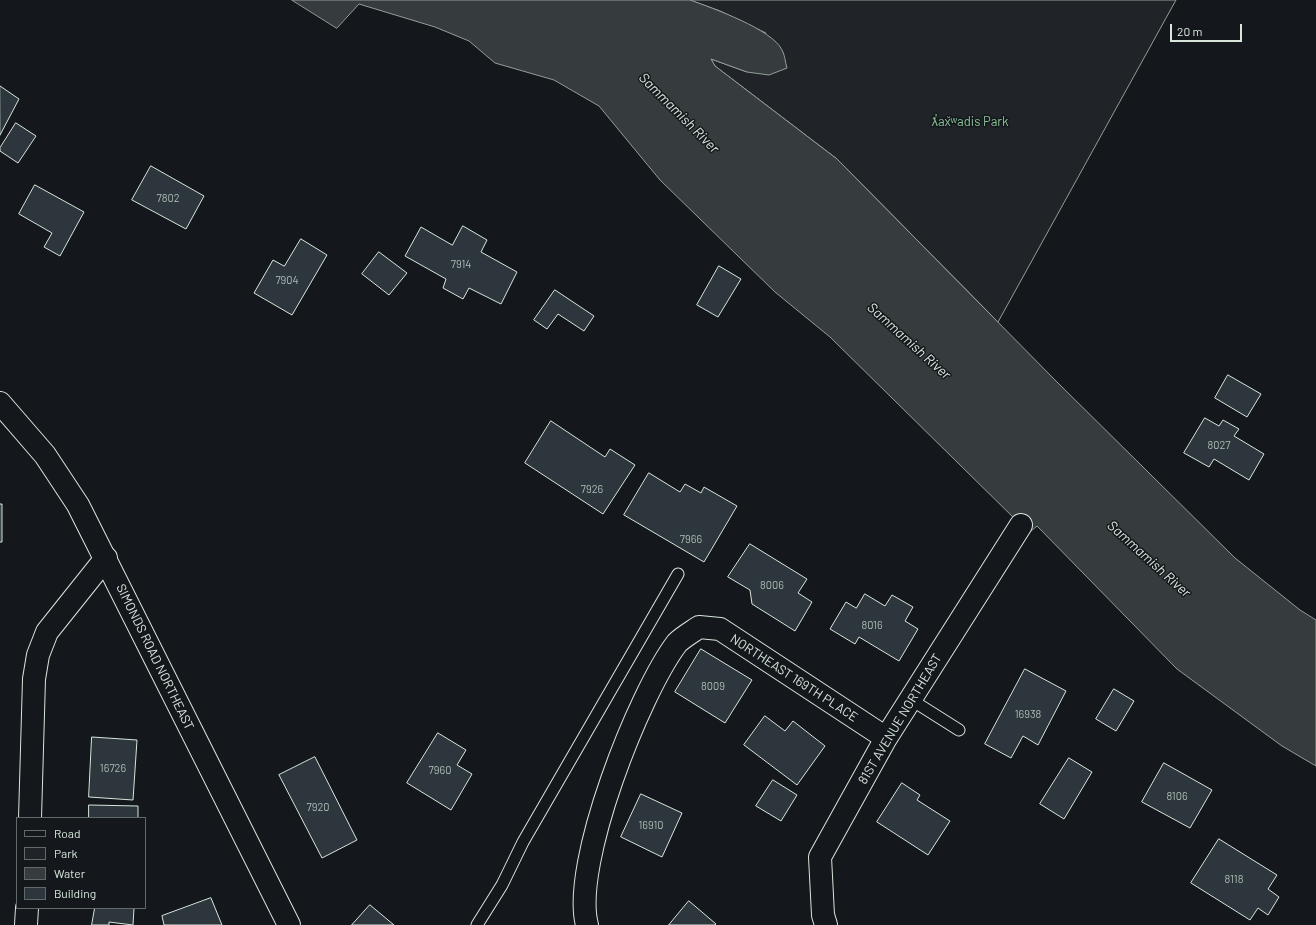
<!DOCTYPE html>
<meta charset="utf-8">
<style>
body{margin:0}
#map{position:relative;width:1316px;height:925px;overflow:hidden;background:#14181c;font-family:Barlow,sans-serif}
canvas{display:block}
.legend{position:absolute;left:16px;top:817px;width:130px;height:92px;box-sizing:border-box;background:#14181c;border:1px solid #626a69;margin:0;padding:5px 7px;list-style:none;font-size:12px;color:#d8e6dc}
.legend li{display:flex;align-items:center;gap:8px;height:20px}
.legend b{width:20px;border:1px solid #626a69}
.scale{position:absolute;left:1170px;top:24px;width:72px;height:18px;box-sizing:border-box;border:2px solid #d8e6dc;border-top:0;padding-left:5px;font-size:12px;line-height:14px;white-space:nowrap;color:#d8e6dc;-webkit-text-stroke:3px #14181c;paint-order:stroke}
</style>
<div id="map">
<canvas width="1316" height="925"></canvas>
<ul class="legend">
<li><b style="height:5px;background:#14181c"></b>Road</li>
<li><b style="height:11px;background:#202428"></b>Park</li>
<li><b style="height:11px;background:#363b3e"></b>Water</li>
<li><b style="height:11px;background:#2c363c"></b>Building</li>
</ul>
<div class="scale">20 m</div>
</div>
<script>
const c = document.querySelector('canvas').getContext('2d');
c.lineJoin = 'round';
function paint(path, color) { c.fillStyle = color; c.fill(path, 'evenodd'); }
function stroke(path, color, width, dash) { c.strokeStyle = color; c.lineWidth = width; c.lineCap = dash ? 'butt' : 'round'; c.setLineDash(dash || []); c.stroke(path); }
function write(font, color, halo, rows, align = 'center') {
  c.font = font + ' Barlow,sans-serif'; c.lineWidth = 3; c.setLineDash([]); c.textBaseline = 'middle'; c.strokeStyle = halo; c.fillStyle = color; for (const [text, x, y, turn = 0] of rows) {
    c.save(); c.translate(x, y); c.rotate((+turn || 0) * Math.PI / 180); c.textAlign = isNaN(turn) ? turn : align; if (halo) c.strokeText(text, 0, 0); c.fillText(text, 0, 0); c.restore();
  }
}
const green = new Path2D(`
 M 690,0 L 1176,0 L 998,322 L 837,159 L 715,66 L 711,59 L 747,72 L 766,33 L 720,11 Z`);
const water = new Path2D(`
 M 292,0 L 690,0 C 712,8 772,29 782,50 C 785,55 785,62 787,68 L 769,75 L 747,72 L 711,59 L 715,66 L 837,159 L 1057,382 L 1235,558 L 1300,610 L 1316,620 L 1316,766 L 1282,746 L 1177,669 L 1037,526 L 1031,531 L 1021,525 L 830,337 L 775,292 L 660,180 L 599,106 L 554,80 L 495,63 L 469,41 L 435,27 L 359,4 L 337,28 Z`);
const building = new Path2D(`
 M 0,86 L 19,99 L 0,135 Z
 M 16,123 L 36,136 L 18,163 L 0,151 L 0,148 Z
 M 151,166 L 204,196 L 186,229 L 132,200 Z
 M 35,185 L 84,212 L 60,256 L 44,247 L 52,233 L 19,214 Z
 M 463,226 L 487,240 L 481,252 L 517,272 L 501,304 L 469,288 L 463,299 L 443,288 L 446,279 L 405,256 L 421,227 L 452,245 Z
 M 301,239 L 327,255 L 292,315 L 254,293 L 273,260 L 284,266 Z
 M 379,252 L 407,273 L 389,295 L 362,274 Z
 M 719,266 L 741,279 L 718,317 L 697,305 Z
 M 555,290 L 594,316 L 584,331 L 558,314 L 547,329 L 534,320 Z
 M 1228,375 L 1261,394 L 1247,417 L 1215,398 Z
 M 1205,418 L 1219,426 L 1223,420 L 1239,429 L 1234,436 L 1264,454 L 1249,480 L 1214,459 L 1209,467 L 1184,453 Z
 M 551,421 L 605,457 L 610,449 L 635,465 L 603,514 L 525,463 Z
 M 649,473 L 680,492 L 685,484 L 701,493 L 704,487 L 737,506 L 704,562 L 624,515 Z
 M 0,504 L 2,504 L 2,542 L 0,542 Z
 M 750,544 L 807,579 L 798,593 L 812,602 L 795,631 L 752,604 L 750,590 L 728,577 Z
 M 865,594 L 885,606 L 892,595 L 913,607 L 905,621 L 918,629 L 899,661 L 859,637 L 855,644 L 830,629 L 846,602 L 856,608 Z
 M 701,649 L 752,680 L 725,723 L 675,692 Z
 M 1025,669 L 1066,691 L 1038,745 L 1023,736 L 1011,758 L 985,744 Z
 M 1114,689 L 1134,701 L 1116,731 L 1096,719 Z
 M 765,716 L 785,731 L 793,721 L 825,746 L 797,785 L 744,745 Z
 M 438,733 L 466,750 L 457,765 L 472,774 L 451,810 L 407,783 Z
 M 92,737 L 137,740 L 133,800 L 89,797 Z
 M 315,757 L 357,840 L 322,858 L 279,775 Z
 M 1069,758 L 1092,772 L 1064,819 L 1040,804 Z
 M 1164,763 L 1212,790 L 1190,828 L 1142,802 Z
 M 773,780 L 797,795 L 781,821 L 756,806 Z
 M 902,783 L 920,795 L 917,800 L 950,821 L 928,855 L 877,822 Z
 M 641,794 L 682,813 L 662,857 L 621,837 Z
 M 89,805 L 138,806 L 138,818 L 89,818 Z
 M 1219,839 L 1277,875 L 1268,889 L 1279,897 L 1268,915 L 1258,908 L 1250,920 L 1191,883 Z
 M 211,898 L 222,925 L 164,925 L 162,916 Z
 M 689,901 L 716,924 L 715,925 L 669,925 Z
 M 370,905 L 394,925 L 352,925 Z
 M 95,908 L 134,908 L 133,925 L 109,922 L 109,925 L 92,925 Z`);
const lane = new Path2D(`
 M 910,699 L 959,730
 M 477,925 L 502,885 L 523,842 L 678,574`);
const street = new Path2D(`
 M 30,818 L 34,679 L 38,655 L 47,632 L 106,558
 M 26,925 L 27,908
 M 587,925 C 571,865 639,693 677,643 C 683,637 692,632 699,627 L 720,629 L 886,738
 M 826,925 L 823,915 L 820,857 L 886,738 L 1021,525`);
const secondary = new Path2D(`
 M 0,403 L 45,455 L 78,505 L 289,925`);
const numberNames = [
 ["7802",168,198],
 ["7914",461,264],
 ["7904",287,280],
 ["8027",1219,445],
 ["7926",592,489],
 ["7966",691,539],
 ["8006",772,585],
 ["8016",872,625],
 ["8009",713,686],
 ["16938",1028,714],
 ["16726",113,768],
 ["7960",440,770],
 ["8106",1177,796],
 ["7920",318,807],
 ["16910",651,825],
 ["8118",1234,879]
];
const parkNames = [
 ["ƛ̕ax̌ʷadis Park",970,122]
];
const streetNames = [
 ["SIMONDS ROAD NORTHEAST",155,657,64],
 ["NORTHEAST 169TH PLACE",794,678,33],
 ["81ST AVENUE NORTHEAST",900,719,-59]
];
const waterNames = [
 ["Sammamish River",679,113,45],
 ["Sammamish River",909,341,42],
 ["Sammamish River",1149,559,42]
];
paint(green, '#202428');
stroke(green, '#939e99', 1);
paint(water, '#363b3e');
stroke(water, '#939e99', 1);
paint(building, '#2c363c');
stroke(building, '#d8e6dc', 1);
stroke(lane, '#d8e6dc', 13);
stroke(street, '#d8e6dc', 24);
stroke(secondary, '#d8e6dc', 24);
stroke(lane, '#14181c', 11);
stroke(street, '#14181c', 22);
stroke(secondary, '#14181c', 22);
write('11px', '#adbab4', null, numberNames);
write('13px', '#8ac095', '#14181c', parkNames);
write('13px', '#d8e6dc', '#14181c', streetNames);
write('italic 14px', '#d8e6dc', '#14181c', waterNames);
</script>
